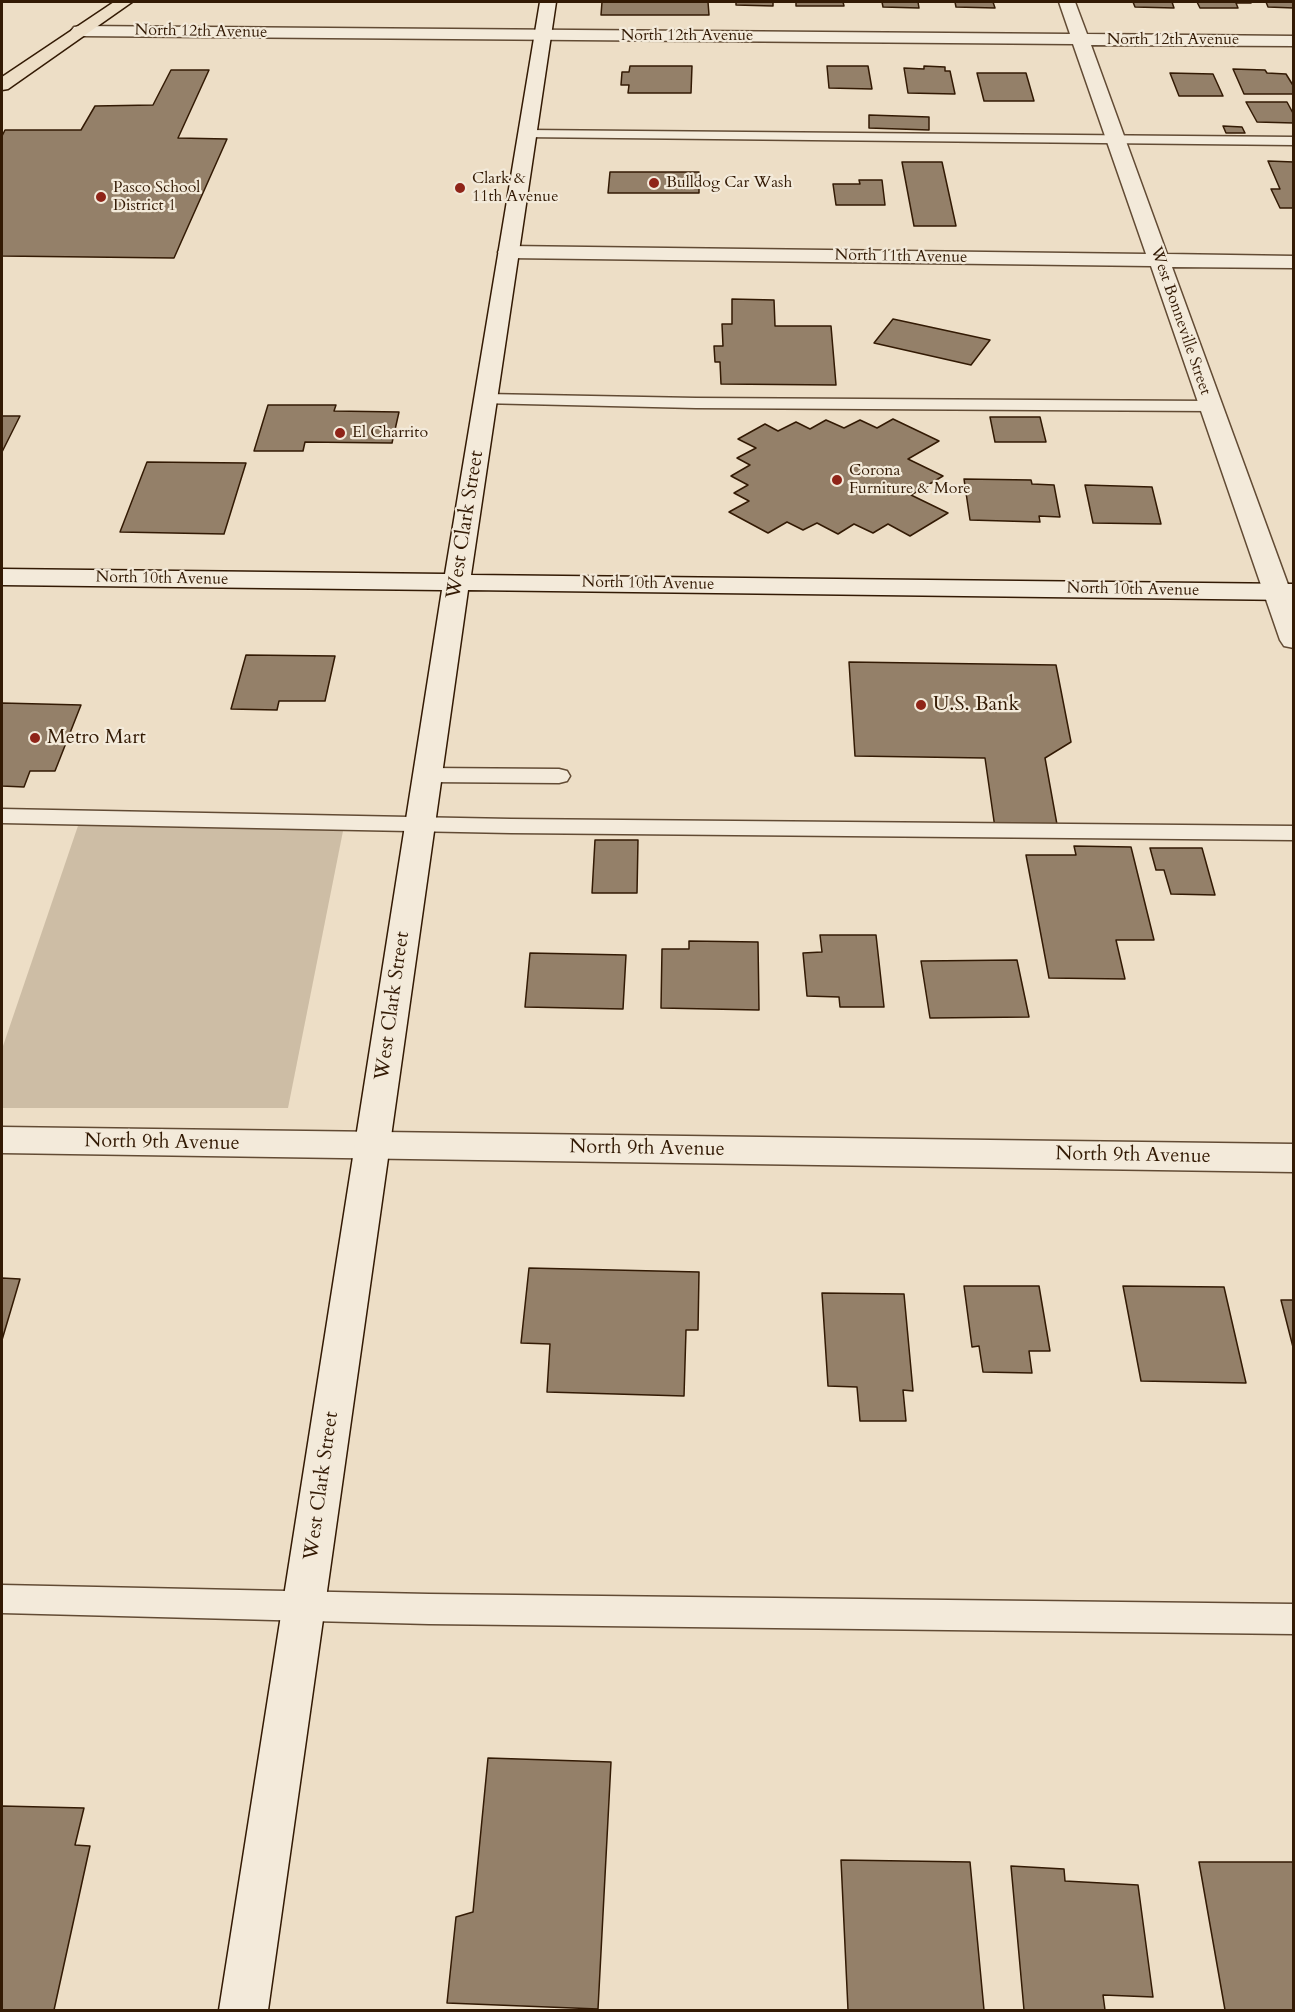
<!DOCTYPE html>
<style>
body{margin:0}
#map{position:relative;width:1295px;height:2012px;overflow:hidden;background:#eddec6;font-family:Cardo,serif}
canvas{display:block}
.frame{position:absolute;inset:0;border:3px solid #331a04;pointer-events:none}
</style>
<div id="map">
<canvas width="1295" height="2012"></canvas>
<div class="frame"></div>
</div>
<script>
const c = document.querySelector('canvas').getContext('2d');
c.lineJoin = 'round';
function paint(path, color) { c.fillStyle = color; c.fill(path, 'evenodd'); }
function stroke(path, color, width, dash) { c.strokeStyle = color; c.lineWidth = width; c.lineCap = dash ? 'butt' : 'round'; c.setLineDash(dash || []); c.stroke(path); }
function write(font, color, halo, rows, align = 'center') {
  c.font = font + ' Cardo,serif'; c.lineWidth = 4.5; c.setLineDash([]); c.textBaseline = 'middle'; c.strokeStyle = halo; c.fillStyle = color; for (const [text, x, y, turn = 0] of rows) {
    c.save(); c.translate(x, y); c.rotate((+turn || 0) * Math.PI / 180); c.textAlign = isNaN(turn) ? turn : align; if (halo) c.strokeText(text, 0, 0); c.fillText(text, 0, 0); c.restore();
  }
}
const green = new Path2D(`
 M 81,817 L 345,821 L 288,1108 L 2,1108 L 2,1049 Z`);
const building = new Path2D(`
 M 602,2 L 708,2 L 709,15 L 601,15 Z
 M 736,2 L 773,2 L 773,6 L 736,5 Z
 M 796,2 L 843,2 L 844,6 L 796,6 Z
 M 882,2 L 918,2 L 919,8 L 883,7 Z
 M 955,2 L 993,2 L 995,8 L 956,7 Z
 M 1133,2 L 1172,2 L 1174,8 L 1135,7 Z
 M 1197,2 L 1250,2 L 1251,3 L 1236,3 L 1238,8 L 1200,8 Z
 M 1266,2 L 1294,2 L 1294,8 L 1268,7 Z
 M 630,66 L 692,66 L 691,93 L 628,93 L 629,85 L 621,85 L 622,72 L 629,72 Z
 M 827,66 L 868,66 L 872,89 L 829,88 Z
 M 924,66 L 945,67 L 945,71 L 950,71 L 955,94 L 908,93 L 904,68 L 924,69 Z
 M 1233,69 L 1265,70 L 1267,73 L 1286,74 L 1294,87 L 1294,94 L 1244,94 Z
 M 171,70 L 209,70 L 178,138 L 227,139 L 174,258 L 2,256 L 2,136 L 5,130 L 81,130 L 95,106 L 153,105 Z
 M 977,73 L 1026,73 L 1034,101 L 984,101 Z
 M 1170,73 L 1213,74 L 1223,96 L 1179,96 Z
 M 1246,102 L 1287,102 L 1294,115 L 1294,123 L 1257,122 Z
 M 869,115 L 929,117 L 929,130 L 869,128 Z
 M 1223,126 L 1242,127 L 1245,133 L 1226,133 Z
 M 1268,161 L 1294,162 L 1294,208 L 1280,208 L 1271,189 L 1280,189 Z
 M 902,162 L 942,162 L 956,226 L 914,226 Z
 M 610,172 L 699,172 L 699,193 L 608,193 Z
 M 859,180 L 882,180 L 885,205 L 836,205 L 833,184 L 860,184 Z
 M 732,299 L 774,300 L 775,326 L 831,326 L 836,385 L 721,384 L 720,362 L 715,362 L 714,346 L 723,346 L 722,324 L 732,324 Z
 M 893,319 L 990,340 L 971,365 L 874,343 Z
 M 268,405 L 336,405 L 334,411 L 399,412 L 392,443 L 305,442 L 303,451 L 254,451 Z
 M 2,416 L 20,416 L 2,452 Z
 M 990,417 L 1040,417 L 1046,442 L 995,442 Z
 M 893,419 L 939,441 L 908,459 L 943,476 L 911,495 L 948,513 L 910,536 L 888,524 L 873,533 L 854,524 L 838,534 L 817,523 L 803,530 L 787,522 L 768,533 L 729,512 L 749,501 L 734,493 L 748,485 L 731,476 L 750,465 L 737,458 L 756,448 L 738,439 L 765,424 L 778,431 L 796,422 L 810,429 L 826,420 L 844,428 L 860,420 L 877,428 Z
 M 147,462 L 246,463 L 224,534 L 120,532 Z
 M 964,479 L 1031,480 L 1032,484 L 1054,485 L 1060,517 L 1039,516 L 1040,522 L 970,520 Z
 M 1085,485 L 1152,487 L 1161,524 L 1093,523 Z
 M 246,655 L 335,656 L 325,701 L 279,701 L 277,710 L 231,709 Z
 M 849,662 L 1056,665 L 1071,742 L 1045,758 L 1058,830 L 995,828 L 985,758 L 855,756 Z
 M 2,703 L 81,705 L 55,771 L 30,771 L 24,787 L 2,786 Z
 M 595,840 L 638,840 L 637,893 L 592,893 Z
 M 1074,846 L 1131,847 L 1154,940 L 1116,940 L 1125,979 L 1049,978 L 1026,855 L 1076,855 Z
 M 1150,848 L 1202,848 L 1215,895 L 1171,894 L 1164,870 L 1156,870 Z
 M 820,935 L 876,935 L 884,1007 L 840,1007 L 839,997 L 807,996 L 803,953 L 822,952 Z
 M 689,941 L 758,942 L 759,1010 L 661,1008 L 662,949 L 689,949 Z
 M 530,953 L 626,955 L 623,1009 L 525,1007 Z
 M 1017,960 L 1029,1017 L 930,1018 L 921,961 Z
 M 529,1268 L 699,1272 L 698,1330 L 686,1330 L 684,1396 L 547,1392 L 550,1344 L 521,1343 Z
 M 2,1278 L 20,1279 L 2,1340 Z
 M 964,1286 L 1039,1286 L 1050,1351 L 1029,1351 L 1032,1373 L 983,1372 L 979,1346 L 972,1347 Z
 M 1123,1286 L 1224,1287 L 1246,1383 L 1141,1381 Z
 M 822,1293 L 904,1294 L 913,1391 L 903,1390 L 906,1421 L 860,1421 L 857,1387 L 828,1386 Z
 M 1281,1300 L 1294,1300 L 1294,1351 Z
 M 488,1758 L 611,1762 L 598,2009 L 447,2003 L 456,1917 L 473,1912 Z
 M 2,1806 L 84,1808 L 75,1845 L 90,1846 L 54,2010 L 2,2010 Z
 M 841,1860 L 970,1862 L 984,2010 L 848,2010 Z
 M 1199,1862 L 1294,1862 L 1294,2010 L 1225,2010 Z
 M 1011,1866 L 1064,1869 L 1065,1881 L 1138,1885 L 1153,1997 L 1103,1995 L 1105,2010 L 1024,2010 Z`);
const lane = new Path2D(`
 M 527,130 L 1294,137 L 1294,145 L 522,137 L 520,134 Z
 M 486,394 L 696,398 L 1210,401 L 1216,402 L 1218,406 L 1216,410 L 1210,411 L 696,408 L 480,403 L 478,399 L 480,395 Z
 M 428,768 L 559,769 L 567,771 L 570,776 L 567,781 L 559,783 L 428,782 L 420,780 L 417,775 L 420,770 Z
 M 2,809 L 511,819 L 1294,826 L 1294,840 L 511,833 L 2,823 Z
 M 2,1585 L 429,1594 L 1294,1604 L 1294,1634 L 429,1624 L 2,1613 Z`);
const street = new Path2D(`
 M 1059,2 L 1075,2 L 1087,34 L 1294,36 L 1294,46 L 1091,45 L 1167,254 L 1294,256 L 1294,268 L 1172,267 L 1294,601 L 1294,648 L 1284,646 L 1280,640 L 1151,266 L 508,258 L 501,256 L 498,252 L 501,248 L 508,246 L 1146,254 L 1073,44 L 80,36 L 74,35 L 71,31 L 74,27 L 80,26 L 1070,34 Z
 M 2,1127 L 1294,1144 L 1294,1172 L 2,1153 Z`);
const secondary = new Path2D(`
 M 540,2 L 556,2 L 471,575 L 1294,584 L 1294,600 L 468,590 L 268,2010 L 219,2010 L 442,590 L 2,585 L 2,569 L 445,574 Z`);
const primary = new Path2D(`
 M 114,2 L 132,2 L 8,89 L 2,90 L 2,77 Z`);
const markers = [
 [654,183,6,"#8f2418"],
 [460,188,6,"#8f2418"],
 [101,197,6,"#8f2418"],
 [340,433,6,"#8f2418"],
 [837,480,6,"#8f2418"],
 [921,705,6,"#8f2418"],
 [35,738,6,"#8f2418"]
];
const farStreetnames = [
 ["North 12th Avenue",201,32,1],
 ["North 12th Avenue",687,36],
 ["North 12th Avenue",1173,40],
 ["North 11th Avenue",901,257,1],
 ["West Bonneville Street",1180,321,71],
 ["North 10th Avenue",162,579,1],
 ["North 10th Avenue",648,584,1],
 ["North 10th Avenue",1133,590,1]
];
const farPoinames = [
 ["Clark &",472,179],
 ["11th Avenue",472,197],
 ["Bulldog Car Wash",666,183],
 ["Pasco School",113,188],
 ["District 1",113,206],
 ["El Charrito",352,433],
 ["Corona",849,471],
 ["Furniture & More",849,489]
];
const streetNames = [
 ["West Clark Street",466,525,-81],
 ["West Clark Street",393,1006,-82],
 ["North 9th Avenue",162,1143,1],
 ["North 9th Avenue",647,1149,1],
 ["North 9th Avenue",1133,1156,1],
 ["West Clark Street",322,1486,-82]
];
const poiNames = [
 ["U.S. Bank",933,705],
 ["Metro Mart",47,738]
];
paint(green, '#cdbda5');
paint(building, '#948069');
stroke(building, '#331a04', 1.5);
stroke(lane, '#624b34', 3);
stroke(street, '#624b34', 3);
stroke(secondary, '#331a04', 3);
stroke(primary, '#331a04', 3);
paint(lane, '#f3eada');
paint(street, '#f3eada');
paint(secondary, '#f3eada');
paint(primary, '#eddec6');
for (const [x, y, r, color] of markers) { const dot = new Path2D(); dot.arc(x, y, r, 0, 2 * Math.PI); c.fillStyle = color; c.fill(dot); stroke(dot, '#f3eada', 2); }
write('16px', '#331a04', '#f3eada', farStreetnames);
write('16px', '#331a04', '#f3eada', farPoinames, 'left');
write('20px', '#331a04', '#f3eada', streetNames);
write('20px', '#331a04', '#f3eada', poiNames, 'left');
</script>
